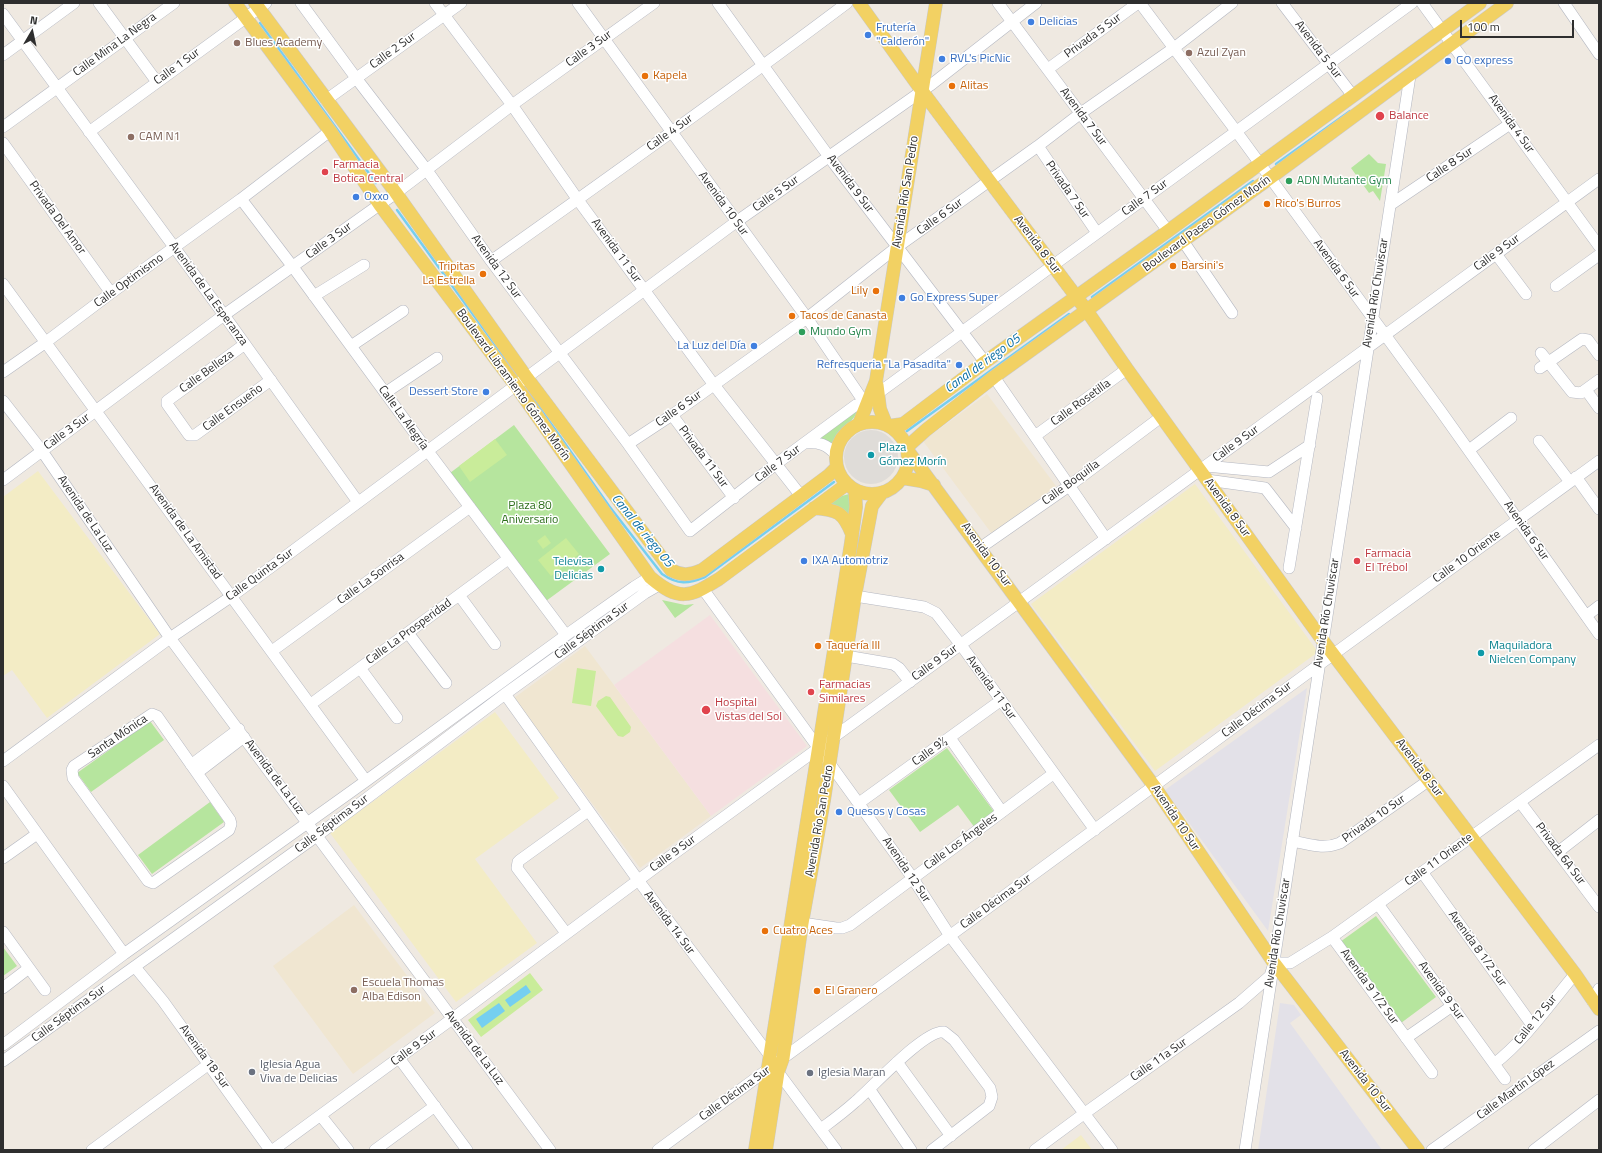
<!DOCTYPE html>
<meta charset="utf-8">
<style>
body{margin:0}
#map{position:relative;width:1602px;height:1153px;overflow:hidden;background:#efe9e1;font-family:"Titillium Web",sans-serif}
canvas{display:block}
.frame{position:absolute;inset:0;border:4px solid #2e2e2e;pointer-events:none}
.north{position:absolute;left:12px;top:12px;width:40px;height:40px;-webkit-text-stroke:3px #fff;paint-order:stroke;rotate:9deg;font-size:11px;font-weight:700;line-height:16px;text-align:center;color:#2e2e2e}
.north::after{content:'';display:block;margin:auto;width:14px;height:18px;background:#2e2e2e;clip-path:polygon(50% 0,100% 100%,50% 72%,0 100%)}
.scale{position:absolute;left:1460px;top:20px;width:114px;height:18px;box-sizing:border-box;border:2px solid #2e2e2e;border-top:0;padding-left:5px;font-size:12px;line-height:14px;white-space:nowrap;color:#2e2e2e;-webkit-text-stroke:3px #fff;paint-order:stroke}
</style>
<div id="map">
<canvas width="1602" height="1153"></canvas>
<div class="frame"></div>
<div class="north">N</div>
<div class="scale">100 m</div>
</div>
<script>
const c = document.querySelector('canvas').getContext('2d');
c.lineJoin = 'round';
function paint(path, color) { c.fillStyle = color; c.fill(path, 'evenodd'); }
function stroke(path, color, width, dash) { c.strokeStyle = color; c.lineWidth = width; c.lineCap = dash ? 'butt' : 'round'; c.setLineDash(dash || []); c.stroke(path); }
function write(font, color, halo, rows, align = 'center') {
  c.font = font + ' "Titillium Web",sans-serif'; c.lineWidth = 3; c.setLineDash([]); c.textBaseline = 'middle'; c.strokeStyle = halo; c.fillStyle = color; for (const [text, x, y, turn = 0] of rows) {
    c.save(); c.translate(x, y); c.rotate((+turn || 0) * Math.PI / 180); c.textAlign = isNaN(turn) ? turn : align; if (halo) c.strokeText(text, 0, 0); c.fillText(text, 0, 0); c.restore();
  }
}
const industrial = new Path2D(`
 M 1307,688 L 1268,931 L 1165,790 Z
 M 1280,1003 L 1294,1005 L 1301,1015 L 1290,1023 L 1382,1150 L 1258,1150 Z`);
const education = new Path2D(`
 M 987,394 L 1056,486 L 992,534 L 923,441 Z
 M 585,646 L 711,816 L 640,868 L 514,698 Z
 M 354,905 L 435,1013 L 353,1074 L 273,966 Z`);
const medical = new Path2D(`
 M 710,615 L 807,746 L 711,816 L 614,685 Z`);
const green = new Path2D(`
 M 1369,154 L 1378,163 L 1386,164 L 1380,201 L 1373,191 L 1369,193 L 1351,168 Z
 M 860,406 C 855,422 840,429 834,444 L 817,437 Z
 M 514,425 L 610,554 L 546,601 L 450,473 Z
 M 849,494 L 852,503 L 849,517 L 830,505 L 838,497 Z
 M 662,600 L 685,605 L 694,604 L 675,618 Z
 M 150,721 L 164,740 L 91,792 L 77,773 Z
 M 947,748 L 995,813 L 975,828 L 958,805 L 920,832 L 889,790 Z
 M 210,802 L 224,822 L 152,874 L 138,855 Z
 M 1376,916 L 1436,997 L 1401,1023 L 1340,942 Z
 M 3,947 L 17,966 L 3,976 Z`);
const sand = new Path2D(`
 M 38,471 L 160,634 L 47,718 L 12,670 L 3,676 L 3,497 Z
 M 1195,484 L 1318,652 L 1155,771 L 1031,604 Z
 M 495,712 L 559,798 L 475,859 L 537,943 L 456,1002 L 330,833 Z
 M 1081,1135 L 1092,1150 L 1061,1150 Z`);
const pitch = new Path2D(`
 M 495,439 L 507,455 L 470,482 L 459,466 Z
 M 545,535 L 551,543 L 543,549 L 537,541 Z
 M 566,538 L 579,554 L 551,576 L 538,560 Z
 M 577,668 L 596,671 L 591,706 L 572,703 Z
 M 606,696 L 610,697 L 631,727 L 630,732 L 623,737 L 618,736 L 596,706 L 598,701 Z
 M 530,973 L 543,990 L 481,1037 L 468,1020 Z`);
const plaza = new Path2D(`
 M844 457a27 27 0 1 1 54 0a27 27 0 1 1-54 0Z`);
const water = new Path2D(`
 M 526,985 L 531,992 L 510,1007 L 505,1000 Z
 M 499,1003 L 505,1011 L 482,1028 L 476,1019 Z`);
const stream = new Path2D(`
 M 260,23 L 376,183
 M 1276,164 L 1350,111
 M 397,210 L 515,372
 M 1092,297 L 1253,181
 M 528,391 L 609,506 L 662,574 C 678,585 688,584 705,577 L 834,482
 M 907,431 L 1069,314`);
const minor = new Path2D(`
 M 99,3 L 157,82
 M 301,3 L 356,78 L 426,169 L 491,261 L 628,444 L 690,531 L 776,464 L 856,405 L 860,404 L 868,404
 M 435,3 L 512,105 L 578,200 L 714,385 L 801,496
 M 578,3 L 807,318 L 860,396 L 868,404
 M 718,3 L 835,165 L 985,362
 M 998,3 L 1168,231
 M 1140,3 L 1236,131 L 1440,410 L 1599,634
 M 1282,3 L 1353,96
 M 1422,3 L 1599,246
 M 1564,3 L 1599,54
 M 3,14 L 224,315 L 358,502
 M 3,55 L 74,3
 M 1048,69 L 1138,3
 M 326,100 L 461,3
 M 3,127 L 174,3
 M 89,132 L 266,3
 M 3,143 L 111,293
 M 1038,146 L 1097,233
 M 241,199 L 293,267 L 427,450 L 566,635
 M 1390,205 L 1510,124
 M 1183,241 L 1232,313
 M 1496,254 L 1526,294
 M 491,261 C 611,176 730,91 847,3
 M 3,284 L 366,781
 M 1556,286 L 1599,255
 M 314,296 L 364,265
 M 245,344 L 167,401 L 167,404 L 189,435 L 195,435 L 271,380
 M 351,346 L 403,311
 M 1541,353 L 1572,392 L 1581,393 L 1599,380
 M 1540,368 L 1582,339 L 1588,340 L 1599,355
 M 3,372 L 46,342 L 111,293 L 241,199 L 330,131
 M 994,377 L 1106,539
 M 1586,390 L 1599,408
 M 385,393 L 437,358
 M 877,394 L 1412,3
 M 3,401 L 42,451 L 170,638 L 550,1150
 M 672,415 L 734,498
 M 1035,436 L 1127,369
 M 1539,441 L 1570,482
 M 805,443 C 819,442 827,444 836,455
 M 628,444 L 672,415 L 807,318 L 897,247 L 1038,146 L 1081,113 L 1174,48 L 1232,3
 M 1469,450 L 1511,418
 M 1206,466 L 1269,472 L 1310,445
 M 1576,477 L 1599,509
 M 3,480 L 224,315 L 396,193 L 512,105 L 654,3
 M 1207,480 L 1265,488 L 1296,528
 M 980,548 L 1069,486 L 1161,417
 M 1289,568 L 1317,398
 M 703,589 L 912,877 L 950,936 L 1112,1150
 M 459,595 L 495,644
 M 855,596 L 924,607 L 936,613 L 961,645 L 1095,830
 M 1586,616 L 1599,606
 M 408,633 L 446,683
 M 272,651 L 470,507
 M 846,656 L 893,664 L 899,668 L 910,682
 M 360,668 L 397,718
 M 505,694 L 638,880 L 770,1056 L 778,1072 L 836,1150
 M 311,704 L 508,559
 M 152,714 L 157,716 L 230,820 L 231,824 L 229,830 L 153,883 L 148,881 L 73,778 L 72,770 L 74,766 Z
 M 950,738 L 1002,812
 M 3,761 L 170,638 L 232,596 L 736,222 L 932,84 L 1036,3
 M 191,765 L 239,729
 M 197,773 L 244,737
 M 3,786 L 124,954
 M 1520,802 L 1599,907
 M 859,803 L 1000,701
 M 1292,841 C 1309,844 1323,850 1340,843 L 1428,781
 M 1558,852 L 1599,820
 M 3,858 L 37,834
 M 1422,872 L 1532,1025
 M 1378,904 L 1505,1079
 M 802,923 L 836,928 L 842,928 L 850,925 L 1053,774
 M 3,932 L 45,990
 M 566,933 L 517,868 L 518,862 L 520,860 L 588,811
 M 1332,937 L 1432,1073
 M 135,967 L 163,1001 L 270,1150
 M 3,988 L 29,968
 M 1593,1002 L 1599,989
 M 1406,1038 L 1452,1006
 M 3,1045 L 124,954 L 366,781 L 569,633 L 634,587 L 650,577
 M 399,1058 L 467,1150
 M 3,1061 L 318,835 L 505,694 L 609,619 L 645,593 L 659,585
 M 897,1062 L 951,1136
 M 1494,1064 C 1526,1039 1549,1005 1575,974
 M 870,1090 L 911,1150
 M 321,1116 L 348,1150
 M 821,1129 C 833,1120 844,1112 855,1102 C 871,1089 925,1029 944,1032 L 954,1040 L 990,1088 L 992,1097 L 989,1106 L 932,1150
 M 92,1150 L 209,1064
 M 273,1150 L 452,1019 L 668,858 L 1599,179
 M 375,1150 L 435,1106
 M 658,1150 L 1320,664 L 1599,461
 M 1035,1150 L 1085,1113 L 1239,1003 L 1270,976 L 1274,963 L 1290,963 L 1332,937 L 1599,745
 M 1245,1150 L 1410,76
 M 1432,1150 L 1599,1031
 M 1534,1150 L 1599,1100`);
const major = new Path2D(`
 M 235,3 L 330,131 L 380,205 L 516,386 L 650,577 C 679,602 690,597 719,579 L 847,484
 M 255,3 L 396,193 L 527,378 L 671,570 C 682,576 690,575 702,570 L 829,475 L 837,467
 M 859,3 L 922,91 L 1087,311 L 1127,369 L 1323,641 L 1575,974 L 1599,1009
 M 877,385 L 880,409 L 886,424
 M836 458a36 36 0 1 1 72 0a36 36 0 1 1-72 0Z
 M 859,424 L 876,381 L 936,3
 M 889,426 L 903,424 L 985,362 L 1168,231 L 1480,3
 M 907,447 L 926,430 L 994,377 L 1270,178 L 1507,3
 M 908,451 L 1154,786 L 1274,963 L 1418,1150
 M 903,478 L 921,481 L 934,485
 M 814,508 C 838,510 843,512 852,534
 M 755,1150 L 851,543 L 856,507 L 855,490
 M 766,1150 L 778,1072 L 783,1058 L 802,923 L 824,800 L 855,596 L 872,506 L 881,494`);
const markers = [
 [1031,22,4,"#3f7fe0"],
 [868,35,4,"#3f7fe0"],
 [237,43,4,"#8d6e63"],
 [1189,53,4,"#8d6e63"],
 [942,59,4,"#3f7fe0"],
 [1448,61,4,"#3f7fe0"],
 [645,76,4,"#e8710a"],
 [952,86,4,"#e8710a"],
 [1380,116,5,"#e0444e"],
 [131,137,4,"#8d6e63"],
 [325,172,4,"#e0444e"],
 [1289,181,4,"#2e9e5b"],
 [356,197,4,"#3f7fe0"],
 [1267,204,4,"#e8710a"],
 [1173,266,4,"#e8710a"],
 [483,274,4,"#e8710a"],
 [876,291,4,"#e8710a"],
 [902,298,4,"#3f7fe0"],
 [792,316,4,"#e8710a"],
 [802,332,4,"#2e9e5b"],
 [754,346,4,"#3f7fe0"],
 [959,365,4,"#3f7fe0"],
 [486,392,4,"#3f7fe0"],
 [871,455,4,"#0f9aa8"],
 [804,561,4,"#3f7fe0"],
 [1357,561,4,"#e0444e"],
 [601,569,4,"#0f9aa8"],
 [818,646,4,"#e8710a"],
 [1481,653,4,"#0f9aa8"],
 [811,692,4,"#e0444e"],
 [706,710,5,"#e0444e"],
 [839,812,4,"#3f7fe0"],
 [765,931,4,"#e8710a"],
 [354,990,4,"#8d6e63"],
 [817,991,4,"#e8710a"],
 [252,1072,4,"#6b7280"],
 [810,1073,4,"#6b7280"]
];
const shopNames = [
 ["Delicias",1039,22],
 ["Frutería",876,28],
 ["\"Calderón\"",876,42],
 ["RVL's PicNic",950,59],
 ["GO express",1456,61],
 ["Oxxo",364,197],
 ["Go Express Super",910,298],
 ["La Luz del Día",746,346,"right"],
 ["Refresqueria \"La Pasadita\"",951,365,"right"],
 ["Dessert Store",478,392,"right"],
 ["IXA Automotriz",812,561],
 ["Quesos y Cosas",847,812]
];
const streetNames = [
 ["Privada 5 Sur",1093,36,-36],
 ["Calle Mina La Negra",115,45,-36],
 ["Calle 3 Sur",589,49,-36],
 ["Avenida 5 Sur",1318,50,53],
 ["Calle 2 Sur",393,51,-36],
 ["Calle 1 Sur",177,67,-36],
 ["Avenida 7 Sur",1083,117,53],
 ["Avenida 4 Sur",1511,124,54],
 ["Calle 4 Sur",670,133,-36],
 ["Calle 8 Sur",1450,165,-34],
 ["Avenida 9 Sur",850,184,53],
 ["Privada 7 Sur",1067,190,55],
 ["Avenida Río San Pedro",906,192,-81],
 ["Calle 5 Sur",776,194,-35],
 ["Calle 7 Sur",1145,198,-36],
 ["Avenida 10 Sur",723,204,54],
 ["Calle 6 Sur",940,217,-36],
 ["Privada Del Amor",57,218,54],
 ["Boulevard Paseo Gómez Morín",1207,224,-36],
 ["Calle 3 Sur",329,241,-36],
 ["Avenida 8 Sur",1037,245,53],
 ["Avenida 11 Sur",616,251,54],
 ["Calle 9 Sur",1497,253,-36],
 ["Avenida 12 Sur",496,267,54],
 ["Avenida 6 Sur",1336,269,54],
 ["Calle Optimismo",129,281,-36],
 ["Avenida Río Chuviscar",1376,293,-81],
 ["Avenida de La Esperanza",208,294,54],
 ["Calle Belleza",207,372,-36],
 ["Boulevard Libramiento Gómez Morín",513,385,54],
 ["Calle Rosetilla",1081,403,-36],
 ["Calle Ensueño",233,408,-36],
 ["Calle 6 Sur",679,409,-35],
 ["Calle La Alegría",403,418,54],
 ["Calle 3 Sur",67,432,-36],
 ["Calle 9 Sur",1236,444,-36],
 ["Privada 11 Sur",703,457,53],
 ["Calle 7 Sur",778,464,-37],
 ["Calle Boquilla",1071,483,-36],
 ["Avenida 8 Sur",1227,508,54],
 ["Avenida de La Luz",85,514,56],
 ["Avenida 6 Sur",1526,531,55],
 ["Avenida de La Amistad",185,532,54],
 ["Avenida 10 Sur",986,555,54],
 ["Calle 10 Oriente",1467,557,-36],
 ["Calle Quinta Sur",260,575,-36],
 ["Calle La Sonrisa",371,579,-36],
 ["Avenida Río Chuviscar",1327,613,-81],
 ["Calle Séptima Sur",592,631,-36],
 ["Calle La Prosperidad",409,632,-36],
 ["Calle 9 Sur",935,663,-36],
 ["Avenida 11 Sur",991,688,54],
 ["Calle Décima Sur",1257,710,-37],
 ["Santa Mónica",118,737,-34],
 ["Calle 9½",930,752,-36],
 ["Avenida 8 Sur",1419,768,53],
 ["Avenida de La Luz",274,777,53],
 ["Avenida 10 Sur",1175,818,56],
 ["Privada 10 Sur",1374,819,-35],
 ["Avenida Río San Pedro",820,821,-80],
 ["Calle Séptima Sur",332,824,-37],
 ["Calle Los Ángeles",961,842,-36],
 ["Calle 9 Sur",673,854,-36],
 ["Privada 6A Sur",1560,854,53],
 ["Calle 11 Oriente",1439,860,-36],
 ["Avenida 12 Sur",906,870,56],
 ["Calle Décima Sur",996,902,-36],
 ["Avenida 14 Sur",669,923,53],
 ["Avenida Río Chuviscar",1278,933,-81],
 ["Avenida 8 1/2 Sur",1477,949,54],
 ["Avenida 9 1/2 Sur",1369,987,54],
 ["Avenida 9 Sur",1441,991,54],
 ["Calle Séptima Sur",69,1014,-36],
 ["Calle 12 Sur",1536,1020,-51],
 ["Calle 9 Sur",414,1048,-36],
 ["Avenida de La Luz",474,1048,53],
 ["Avenida 18 Sur",204,1057,54],
 ["Calle 11a Sur",1159,1060,-35],
 ["Avenida 10 Sur",1365,1081,52],
 ["Calle Martín López",1516,1090,-36],
 ["Calle Décima Sur",735,1094,-36]
];
const educationNames = [
 ["Blues Academy",245,43],
 ["Azul Zyan",1197,53],
 ["CAM N1",139,137],
 ["Escuela Thomas",362,983],
 ["Alba Edison",362,997]
];
const foodNames = [
 ["Kapela",653,76],
 ["Alitas",960,86],
 ["Rico's Burros",1275,204],
 ["Barsini's",1181,266],
 ["Tripitas",475,267,"right"],
 ["La Estrella",475,281,"right"],
 ["Lily",868,291,"right"],
 ["Tacos de Canasta",800,316],
 ["Taquería III",826,646],
 ["Cuatro Aces",773,931],
 ["El Granero",825,991]
];
const healthNames = [
 ["Balance",1389,116],
 ["Farmacia",333,165],
 ["Botica Central",333,179],
 ["Farmacia",1365,554],
 ["El Trébol",1365,568],
 ["Farmacias",819,685],
 ["Similares",819,699],
 ["Hospital",715,703],
 ["Vistas del Sol",715,717]
];
const leisureNames = [
 ["ADN Mutante Gym",1297,181],
 ["Mundo Gym",810,332]
];
const cultureNames = [
 ["Plaza",879,448],
 ["Gómez Morín",879,462],
 ["Televisa",593,562,"right"],
 ["Delicias",593,576,"right"],
 ["Maquiladora",1489,646],
 ["Nielcen Company",1489,660]
];
const parkNames = [
 ["Plaza 80",530,506],
 ["Aniversario",530,520]
];
const worshipNames = [
 ["Iglesia Agua",260,1065],
 ["Viva de Delicias",260,1079],
 ["Iglesia Maran",818,1073]
];
const waterNames = [
 ["Canal de riego 05",983,364,-36],
 ["Canal de riego 05",642,531,51]
];
paint(industrial, '#e3e1e8');
paint(education, '#f0e6d1');
paint(medical, '#f5dfe0');
paint(green, '#b6e59e');
paint(sand, '#f3ecc5');
paint(pitch, '#c9ec9a');
paint(plaza, '#dfdcd8');
paint(water, '#75cff0');
stroke(stream, '#75cff0', 2.5);
stroke(minor, '#b4b7c1', 12);
stroke(major, '#c9c9c9', 14);
stroke(minor, '#fff', 11);
stroke(major, '#f2d163', 13);
for (const [x, y, r, color] of markers) { const dot = new Path2D(); dot.arc(x, y, r, 0, 2 * Math.PI); c.fillStyle = color; c.fill(dot); stroke(dot, '#fff', 1.5); }
write('12px', '#366cbe', '#fff', shopNames, 'left');
write('12px', '#2e2e2e', '#fff', streetNames);
write('12px', '#785e54', '#fff', educationNames, 'left');
write('12px', '#c56008', '#fff', foodNames, 'left');
write('12px', '#be3a42', '#fff', healthNames, 'left');
write('12px', '#27864d', '#fff', leisureNames, 'left');
write('12px', '#0d838f', '#fff', cultureNames, 'left');
write('12px', '#2c6e1b', '#fff', parkNames);
write('12px', '#5b616d', '#fff', worshipNames, 'left');
write('italic 13px', '#0d6fa3', '#fff', waterNames);
</script>
